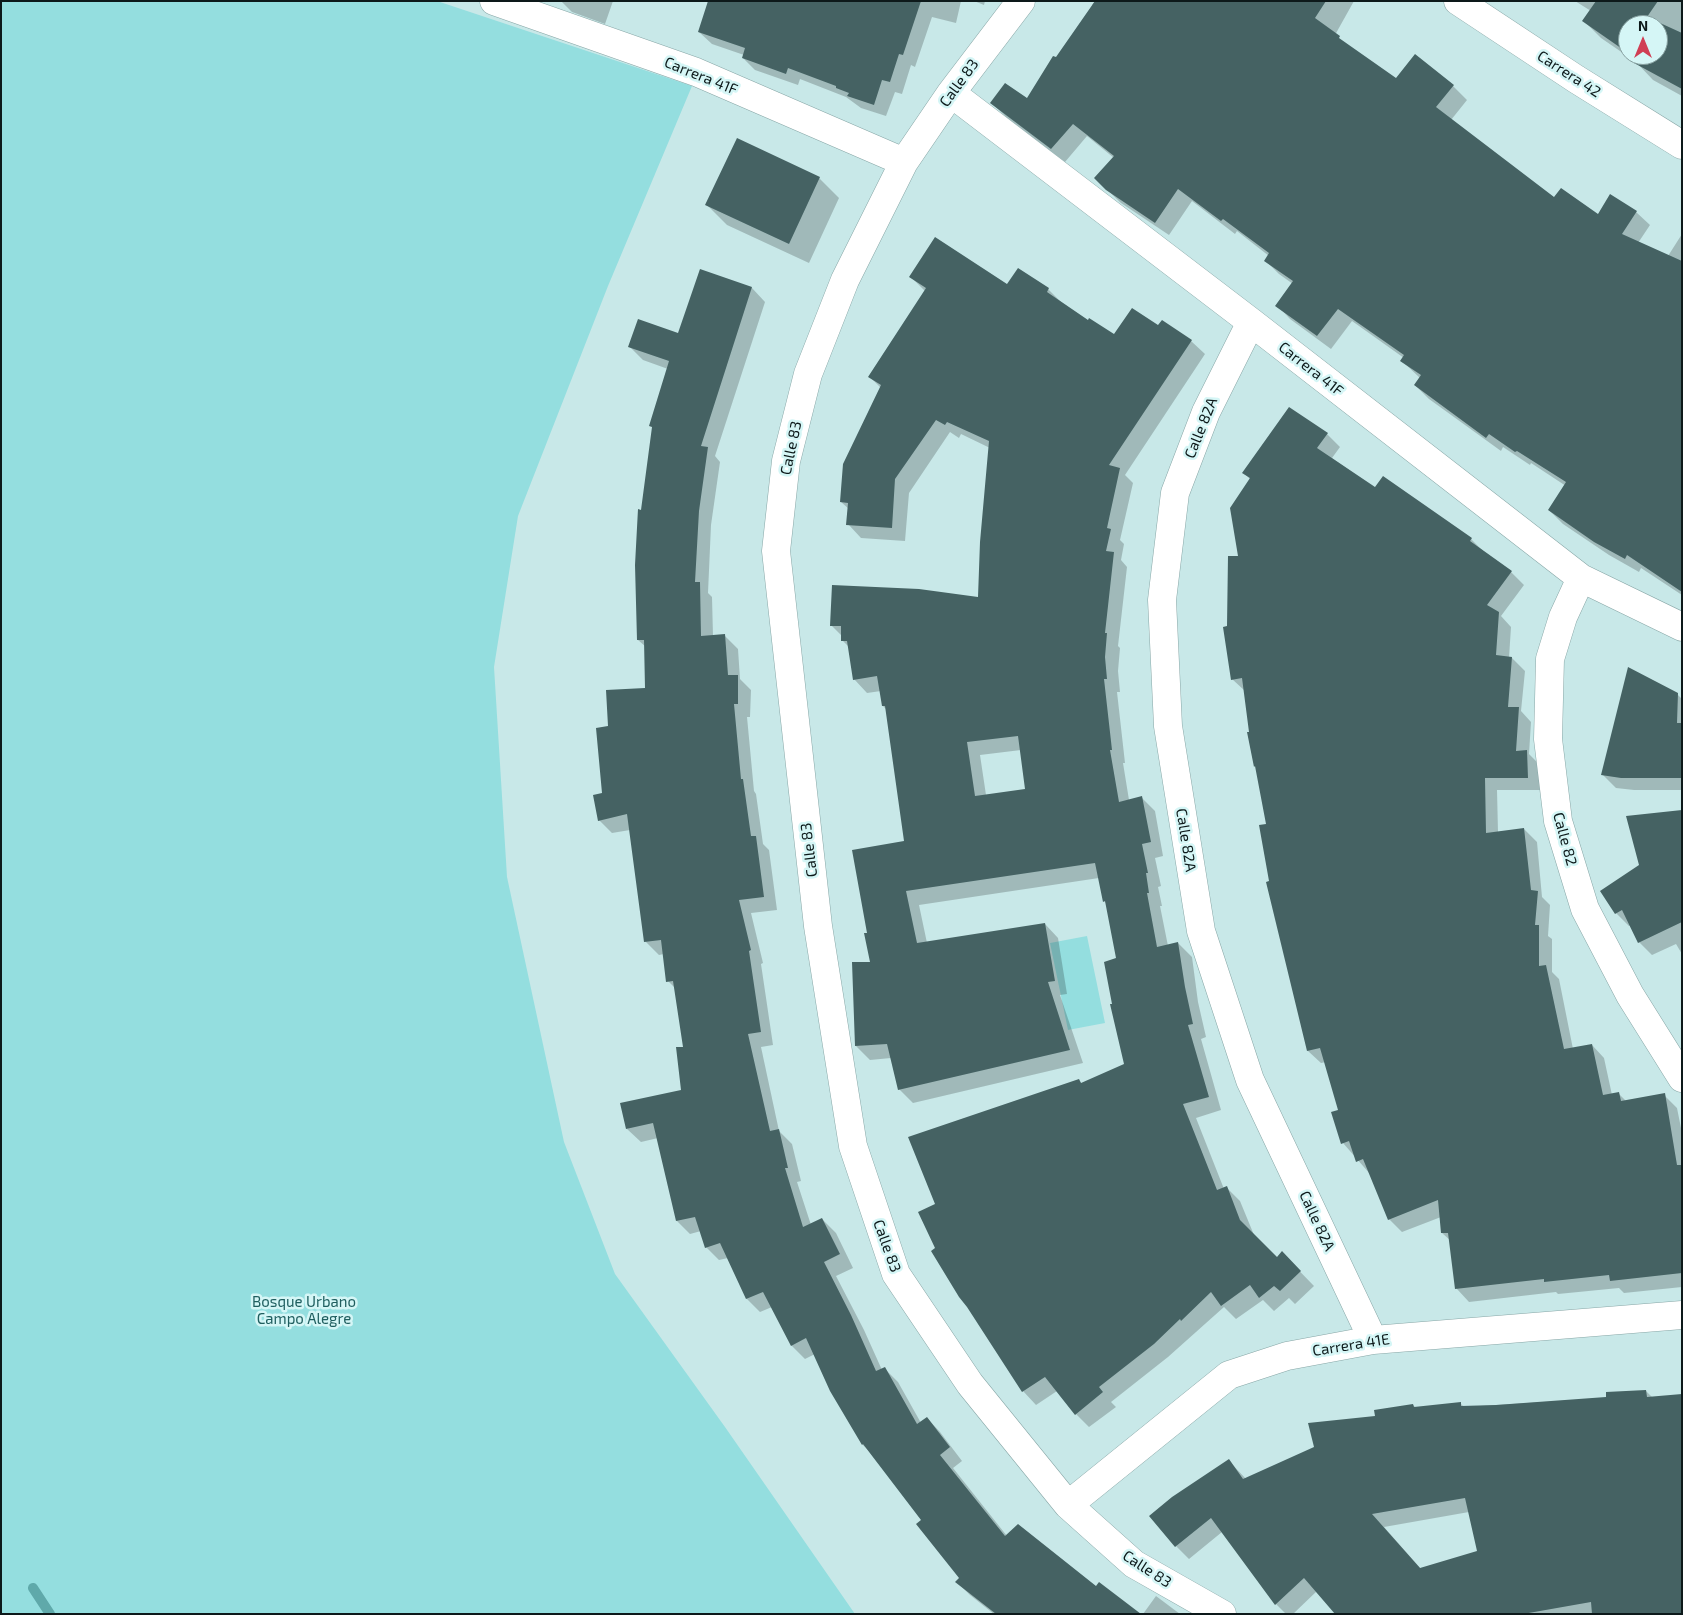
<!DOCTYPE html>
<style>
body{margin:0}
#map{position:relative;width:1683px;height:1615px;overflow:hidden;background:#c8e8e8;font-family:"Exo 2",sans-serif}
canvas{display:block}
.frame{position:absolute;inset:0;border:2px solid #0d191a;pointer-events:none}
.north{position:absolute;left:1618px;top:15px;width:50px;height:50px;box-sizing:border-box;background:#d5f6f6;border:1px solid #859e9e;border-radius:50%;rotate:0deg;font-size:14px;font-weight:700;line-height:20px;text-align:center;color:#0d191a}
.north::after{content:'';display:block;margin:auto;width:18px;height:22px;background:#d03f54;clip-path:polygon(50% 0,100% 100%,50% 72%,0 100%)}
</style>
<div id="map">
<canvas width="1683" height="1615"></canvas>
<div class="frame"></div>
<div class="north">N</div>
</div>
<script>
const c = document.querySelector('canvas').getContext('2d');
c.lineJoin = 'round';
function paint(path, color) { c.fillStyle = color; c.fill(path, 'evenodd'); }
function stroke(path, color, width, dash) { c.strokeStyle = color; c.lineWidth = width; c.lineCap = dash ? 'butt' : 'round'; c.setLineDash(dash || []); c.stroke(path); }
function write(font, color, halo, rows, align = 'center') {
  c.font = font + ' "Exo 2",sans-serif'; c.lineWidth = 5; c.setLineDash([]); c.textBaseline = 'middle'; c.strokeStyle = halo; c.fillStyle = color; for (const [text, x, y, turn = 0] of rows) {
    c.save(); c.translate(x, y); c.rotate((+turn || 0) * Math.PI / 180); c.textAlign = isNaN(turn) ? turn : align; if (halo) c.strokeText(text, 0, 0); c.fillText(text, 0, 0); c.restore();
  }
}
const green = new Path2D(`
 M 1,1 L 437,1 L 692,86 L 608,286 L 518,516 L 494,667 L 507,877 L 564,1142 L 615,1274 L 725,1427 L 855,1614 L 1,1614 Z
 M 1087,936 L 1105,1023 L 1068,1030 L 1050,943 Z`);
const shadow = new Path2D(`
 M 561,1 L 613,1 L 605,24 L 572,12 Z
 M 710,1 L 961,1 L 956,23 L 932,17 L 915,67 L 911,65 L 902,94 L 895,92 L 886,116 L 861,108 L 846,97 L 800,79 L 798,85 L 755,70 L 743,58 L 744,55 L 712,44 L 699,32 Z
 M 974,1 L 985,1 L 984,5 Z
 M 1095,1 L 1354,1 L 1335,35 L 1345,44 L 1397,80 L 1415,56 L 1453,86 L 1467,100 L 1451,120 L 1554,199 L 1599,216 L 1636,212 L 1650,225 L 1638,243 L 1668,256 L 1682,234 L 1682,595 L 1641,568 L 1639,572 L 1609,555 L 1563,524 L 1549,510 L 1566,486 L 1531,463 L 1530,465 L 1503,447 L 1501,451 L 1429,399 L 1415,385 L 1420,378 L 1402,361 L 1404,358 L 1352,321 L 1331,349 L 1290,319 L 1277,305 L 1293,284 L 1279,274 L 1266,261 L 1269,256 L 1237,231 L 1235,234 L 1192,201 L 1169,235 L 1121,203 L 1095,178 L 1114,158 L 1087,136 L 1065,162 L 1006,117 L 992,103 L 1028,99 L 1093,6 L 1092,5 Z
 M 1575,1 L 1682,1 L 1682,96 L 1653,80 L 1636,62 L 1601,38 L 1584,21 L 1591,11 ZM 1628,25 L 1658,25 L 1658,55 L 1628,55 Z
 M 819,178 L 839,198 L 809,263 L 727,225 L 707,205 Z
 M 700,270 L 752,288 L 765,302 L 715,456 L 720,462 L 711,525 L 708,593 L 712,597 L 713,636 L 725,636 L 738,649 L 740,679 L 751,690 L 750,717 L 747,717 L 754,791 L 756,794 L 763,844 L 769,850 L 777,910 L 751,913 L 763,963 L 761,964 L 773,1045 L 761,1047 L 779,1131 L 792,1144 L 801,1181 L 797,1182 L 811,1225 L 822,1219 L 836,1233 L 853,1268 L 836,1276 L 864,1330 L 882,1370 L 884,1368 L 898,1382 L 921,1423 L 927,1418 L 940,1432 L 962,1461 L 953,1468 L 1007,1536 L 1139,1614 L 994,1614 L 970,1595 L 957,1582 L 961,1578 L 923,1521 L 872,1454 L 862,1444 L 815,1354 L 805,1359 L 792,1346 L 772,1307 L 760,1312 L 747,1299 L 728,1258 L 719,1260 L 706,1247 L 701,1231 L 690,1234 L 677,1221 L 658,1138 L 641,1142 L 627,1129 L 683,1091 L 685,1048 L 676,989 L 668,981 L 664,954 L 659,955 L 645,941 L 630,830 L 612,833 L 599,820 L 603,794 L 609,727 L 647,689 L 646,647 L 638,640 L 642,511 L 668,369 L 643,360 L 630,347 L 679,334 Z
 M 1018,270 L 1048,289 L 1062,303 L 1088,322 L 1115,336 L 1158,327 L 1191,341 L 1205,354 L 1125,475 L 1133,483 L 1120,540 L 1124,544 L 1121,560 L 1127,567 L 1118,646 L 1120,648 L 1118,671 L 1120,692 L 1117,692 L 1125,763 L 1123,763 L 1129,800 L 1142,798 L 1155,811 L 1163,856 L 1155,858 L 1161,886 L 1158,887 L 1162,906 L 1160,906 L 1168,946 L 1178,943 L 1192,957 L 1198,1002 L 1206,1037 L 1201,1039 L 1221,1110 L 1196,1118 L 1224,1189 L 1227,1188 L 1240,1201 L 1254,1235 L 1277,1258 L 1282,1253 L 1314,1286 L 1295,1304 L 1289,1298 L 1274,1311 L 1263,1300 L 1236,1319 L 1224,1307 L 1168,1357 L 1111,1402 L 1116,1407 L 1089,1427 L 1076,1414 L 1057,1391 L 1036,1405 L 1023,1391 L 937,1249 L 937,1204 L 1079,1081 L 1082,1084 L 1126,1065 L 1117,959 L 1107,904 L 1104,901 L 1099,878 L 919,905 L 927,943 L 1045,924 L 1058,938 L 1067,994 L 1060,995 L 1083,1063 L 913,1103 L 899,1089 L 891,1058 L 870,1060 L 856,1046 L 871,963 L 868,934 L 905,842 L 886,709 L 883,706 L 881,691 L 867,693 L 854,679 L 849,647 L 842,640 L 842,636 L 831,625 L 979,598 L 990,448 L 961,434 L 959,438 L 950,432 L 909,493 L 905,541 L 861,538 L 848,524 L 849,509 L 841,502 L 881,388 L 869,376 L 925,291 L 911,277 L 1008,286 ZM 1021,750 L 1026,790 L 986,795 L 980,755 Z
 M 1327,434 L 1340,447 L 1332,458 L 1376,489 L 1471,539 L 1484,552 L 1511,572 L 1524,585 L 1501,616 L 1511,627 L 1509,658 L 1512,658 L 1525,671 L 1521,711 L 1531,722 L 1529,754 L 1539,764 L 1540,790 L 1497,790 L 1498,832 L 1524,829 L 1537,842 L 1542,897 L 1550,905 L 1548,936 L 1552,939 L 1552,972 L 1559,979 L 1573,1049 L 1592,1045 L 1604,1058 L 1612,1095 L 1618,1093 L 1626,1101 L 1664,1095 L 1677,1108 L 1682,1133 L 1682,1287 L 1624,1293 L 1619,1288 L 1558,1294 L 1556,1292 L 1469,1302 L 1457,1289 L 1451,1241 L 1442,1233 L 1441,1217 L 1402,1232 L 1389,1219 L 1370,1174 L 1343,1143 L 1340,1111 L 1326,1062 L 1321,1063 L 1308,1051 L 1271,882 L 1268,825 L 1250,733 L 1245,691 L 1232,679 L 1228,627 L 1251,480 L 1244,473 Z
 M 1677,694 L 1682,699 L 1682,790 L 1634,790 L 1616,788 L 1603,775 Z
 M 1682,811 L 1682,954 L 1676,944 L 1652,955 L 1639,942 L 1631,925 L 1629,926 L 1616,913 L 1640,866 Z
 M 1646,1391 L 1653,1398 L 1682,1614 L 1339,1614 L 1317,1591 L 1293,1614 L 1286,1614 L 1276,1604 L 1222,1532 L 1189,1559 L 1176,1546 L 1229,1461 L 1246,1479 L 1315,1448 L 1376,1417 L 1413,1405 L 1416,1408 L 1460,1403 L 1464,1407 L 1607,1398 ZM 1469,1512 L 1478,1552 L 1421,1569 L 1384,1527 Z
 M 1156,1596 L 1180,1614 L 1143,1614 Z`);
const stream = new Path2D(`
 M 33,1588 L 50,1614`);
const building = new Path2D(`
 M 708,1 L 921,1 L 903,55 L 899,54 L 890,82 L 882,80 L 874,105 L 847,96 L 849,93 L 836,88 L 836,86 L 788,68 L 786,74 L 742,58 L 745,48 L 698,32 Z
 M 1095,1 L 1326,1 L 1315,18 L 1340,36 L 1339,38 L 1396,78 L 1415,54 L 1454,85 L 1436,107 L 1554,197 L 1561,188 L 1598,214 L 1610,194 L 1637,211 L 1622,234 L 1682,261 L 1682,592 L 1627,555 L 1625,559 L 1594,542 L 1548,510 L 1566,482 L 1517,451 L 1515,452 L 1489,434 L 1486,438 L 1414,385 L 1421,375 L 1400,361 L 1404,355 L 1338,309 L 1317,336 L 1275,306 L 1293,281 L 1264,261 L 1269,253 L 1223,219 L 1221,221 L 1178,189 L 1155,223 L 1106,190 L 1094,178 L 1114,156 L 1073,124 L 1051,149 L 990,103 L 1005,83 L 1027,98 L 1053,56 L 1056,57 Z
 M 1596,1 L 1658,1 L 1647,17 L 1682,33 L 1682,89 L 1634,63 L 1636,58 L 1632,55 L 1658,55 L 1658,25 L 1628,25 L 1628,53 L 1582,21 Z
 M 737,138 L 820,177 L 789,244 L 705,205 Z
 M 935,237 L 1007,284 L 1018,268 L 1049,288 L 1047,292 L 1088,320 L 1089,318 L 1114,334 L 1132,308 L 1158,325 L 1162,320 L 1192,340 L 1109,465 L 1120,468 L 1107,528 L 1111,529 L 1106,551 L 1114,552 L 1105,633 L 1107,633 L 1105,657 L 1107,679 L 1104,679 L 1112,750 L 1110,750 L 1119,802 L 1142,796 L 1151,842 L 1142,844 L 1148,873 L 1146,873 L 1149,893 L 1147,893 L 1157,947 L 1178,942 L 1185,987 L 1193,1024 L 1188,1025 L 1209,1097 L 1183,1104 L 1217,1190 L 1227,1186 L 1240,1220 L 1277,1257 L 1282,1251 L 1301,1271 L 1280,1291 L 1274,1286 L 1259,1298 L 1250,1285 L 1221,1306 L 1211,1292 L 1181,1321 L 1180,1319 L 1154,1344 L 1099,1387 L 1103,1392 L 1075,1415 L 1045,1377 L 1022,1392 L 967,1307 L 959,1297 L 931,1251 L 935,1248 L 918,1212 L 935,1204 L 908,1137 L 1079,1079 L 1081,1083 L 1124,1064 L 1110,1004 L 1112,1004 L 1104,962 L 1116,958 L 1105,901 L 1103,902 L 1095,863 L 906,891 L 917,943 L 1045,923 L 1055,981 L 1048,982 L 1070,1050 L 898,1090 L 887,1044 L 855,1046 L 852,962 L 870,962 L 864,933 L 867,933 L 852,850 L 904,841 L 885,706 L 882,706 L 877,676 L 853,680 L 847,641 L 841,641 L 841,626 L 830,626 L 832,585 L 919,589 L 978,597 L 980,542 L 989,441 L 947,422 L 945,425 L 936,420 L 895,479 L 892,528 L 846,525 L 848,503 L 840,502 L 843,464 L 881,385 L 868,377 L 926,288 L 909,277 ZM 1018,736 L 1025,789 L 975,796 L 967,742 Z
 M 700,269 L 752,287 L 701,446 L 708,447 L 699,511 L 695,582 L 700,582 L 701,636 L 725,634 L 728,675 L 738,675 L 738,704 L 734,704 L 741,779 L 743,779 L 751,836 L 756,836 L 764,897 L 739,900 L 751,950 L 749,951 L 761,1032 L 748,1034 L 770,1131 L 779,1129 L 788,1168 L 785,1168 L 803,1227 L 822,1218 L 840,1254 L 824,1262 L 851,1315 L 876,1371 L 885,1367 L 917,1424 L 927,1417 L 950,1447 L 940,1455 L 1005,1536 L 1018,1524 L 1096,1586 L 1099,1582 L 1141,1614 L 996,1614 L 955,1582 L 959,1578 L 916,1524 L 921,1520 L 863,1444 L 862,1445 L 830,1391 L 806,1338 L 791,1346 L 763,1292 L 746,1299 L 720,1243 L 705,1248 L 695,1217 L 676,1221 L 653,1123 L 626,1129 L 620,1103 L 681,1090 L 676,1047 L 683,1047 L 673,981 L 666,982 L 661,940 L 644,942 L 627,814 L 598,821 L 593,795 L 602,793 L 596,728 L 608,726 L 606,690 L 645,688 L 644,640 L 637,640 L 635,565 L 638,509 L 641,510 L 652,427 L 649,426 L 669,361 L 628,347 L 638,319 L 678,333 Z
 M 1289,407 L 1328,433 L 1317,448 L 1375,487 L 1383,476 L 1472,538 L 1470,541 L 1512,571 L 1487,605 L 1499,612 L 1496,655 L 1512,657 L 1508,707 L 1519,707 L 1516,751 L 1527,750 L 1528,778 L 1485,778 L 1486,833 L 1524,828 L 1531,890 L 1538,891 L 1535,925 L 1539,925 L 1539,966 L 1546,965 L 1564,1049 L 1592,1044 L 1603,1095 L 1619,1092 L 1621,1101 L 1665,1093 L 1677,1165 L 1682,1165 L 1682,1273 L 1610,1281 L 1609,1275 L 1544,1282 L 1544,1279 L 1455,1289 L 1448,1233 L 1441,1233 L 1438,1200 L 1388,1220 L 1363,1159 L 1356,1162 L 1349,1141 L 1341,1144 L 1331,1112 L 1338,1110 L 1320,1048 L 1307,1051 L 1266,882 L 1269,881 L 1259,825 L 1266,824 L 1255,766 L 1254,767 L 1247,732 L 1249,732 L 1242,678 L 1231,680 L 1223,627 L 1227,626 L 1228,556 L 1238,556 L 1230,508 L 1250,478 L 1242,473 Z
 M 1628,667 L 1678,693 L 1677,723 L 1682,723 L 1682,778 L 1621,778 L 1601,775 Z
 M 1682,810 L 1682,922 L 1638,943 L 1622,910 L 1615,914 L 1600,891 L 1639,865 L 1626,816 Z
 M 1646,1390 L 1647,1397 L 1682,1394 L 1682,1614 L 1592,1614 L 1591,1602 L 1523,1614 L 1335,1614 L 1304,1578 L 1275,1605 L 1211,1518 L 1175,1547 L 1149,1516 L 1172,1497 L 1229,1459 L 1243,1479 L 1314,1447 L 1308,1423 L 1375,1416 L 1374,1410 L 1413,1404 L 1414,1407 L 1461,1402 L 1461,1406 L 1496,1405 L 1606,1397 L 1606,1392 ZM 1465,1498 L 1477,1551 L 1420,1568 L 1372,1514 Z`);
const minor = new Path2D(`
 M 494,1 L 696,72 L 904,162
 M 1021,1 L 951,93 L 904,162 L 845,280 L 808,374 L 786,461 L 776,551 L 818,926 L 853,1146 L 896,1274 L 970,1384 L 1068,1505 L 1134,1564 L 1222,1614
 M 951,93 L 1251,322 L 1581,578 L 1682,627
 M 1251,322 L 1206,412 L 1175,493 L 1162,600 L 1168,726 L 1201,931 L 1250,1080 L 1373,1340
 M 1581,578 L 1563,617 L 1550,659 L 1548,739 L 1558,821 L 1585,909 L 1630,995 L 1682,1078
 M 1068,1505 L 1229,1375 L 1287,1356 L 1373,1340 L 1682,1315`);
const tertiary = new Path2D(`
 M 1458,1 L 1576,79 L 1682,145`);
const streetNames = [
 ["Carrera 42",1569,74,33],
 ["Carrera 41F",701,76,22],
 ["Calle 83",959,83,-54],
 ["Carrera 41F",1311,369,38],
 ["Calle 82A",1201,428,-68],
 ["Calle 83",791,448,-78],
 ["Calle 82",1565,839,75],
 ["Calle 82A",1186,840,81],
 ["Calle 83",809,850,-97],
 ["Calle 82A",1317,1221,65],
 ["Calle 83",887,1246,70],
 ["Carrera 41E",1351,1345,-9],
 ["Calle 83",1147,1569,33]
];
const parkNames = [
 ["Bosque Urbano",304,1302],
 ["Campo Alegre",304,1319]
];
paint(green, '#94dedf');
paint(shadow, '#0003');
stroke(stream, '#5fa9aa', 10);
paint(building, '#456263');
stroke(minor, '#87a6a6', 29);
stroke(tertiary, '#87a6a6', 29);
stroke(minor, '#fff', 28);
stroke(tertiary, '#fff', 28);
write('15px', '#0d191a', '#d5f6f6', streetNames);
write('15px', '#1f5e5f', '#d5f6f6', parkNames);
</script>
